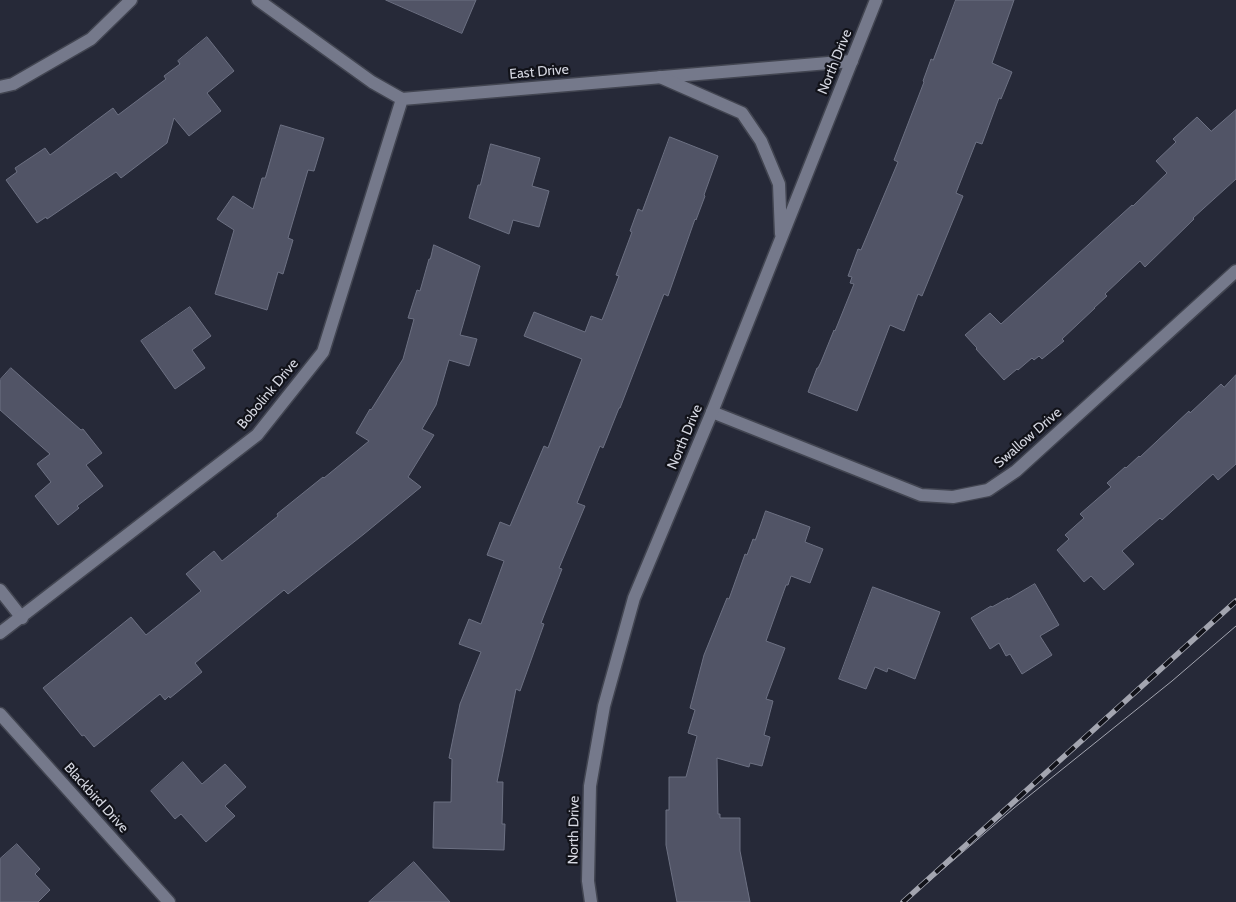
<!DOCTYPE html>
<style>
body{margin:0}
canvas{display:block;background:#262938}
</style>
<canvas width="1236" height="902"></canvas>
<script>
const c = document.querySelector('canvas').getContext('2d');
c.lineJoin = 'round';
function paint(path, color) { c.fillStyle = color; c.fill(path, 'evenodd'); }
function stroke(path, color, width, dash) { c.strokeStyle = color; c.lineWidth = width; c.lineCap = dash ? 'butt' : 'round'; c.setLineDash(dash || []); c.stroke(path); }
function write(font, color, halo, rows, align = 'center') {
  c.font = font + ' Cabin,sans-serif'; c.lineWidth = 4.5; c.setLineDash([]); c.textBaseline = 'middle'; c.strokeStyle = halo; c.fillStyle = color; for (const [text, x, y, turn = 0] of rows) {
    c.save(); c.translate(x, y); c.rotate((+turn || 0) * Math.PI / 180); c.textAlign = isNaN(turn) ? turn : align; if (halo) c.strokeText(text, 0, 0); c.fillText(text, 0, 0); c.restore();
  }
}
const building = new Path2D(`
 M 386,0 L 476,0 L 462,33 Z
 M 956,0 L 1014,0 L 992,63 L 1012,72 L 1001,99 L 999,98 L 982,144 L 976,142 L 956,193 L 963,196 L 922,296 L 918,294 L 904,331 L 890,325 L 857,411 L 808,392 L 817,368 L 818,368 L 821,362 L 834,330 L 835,331 L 854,284 L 850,283 L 852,277 L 848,276 L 858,249 L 861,250 L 898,162 L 894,160 L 924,82 L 923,81 L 931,59 L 933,60 Z
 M 207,37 L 234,71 L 207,93 L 221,111 L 189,136 L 174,118 L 167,143 L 121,178 L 116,172 L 47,219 L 46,217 L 37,223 L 6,180 L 17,172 L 15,168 L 45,148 L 50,155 L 113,108 L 118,115 L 166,79 L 164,76 L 180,64 L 178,61 Z
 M 1236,110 L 1236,179 L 1193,218 L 1194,219 L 1145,267 L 1140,261 L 1105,294 L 1107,296 L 1094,308 L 1095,308 L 1062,339 L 1064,341 L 1042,359 L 1039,356 L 1034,360 L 1032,358 L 1018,370 L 1017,369 L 1004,380 L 976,349 L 977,348 L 965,335 L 990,313 L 1001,324 L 1132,205 L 1133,206 L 1167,173 L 1156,161 L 1176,142 L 1173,139 L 1197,117 L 1211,131 Z
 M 281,125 L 324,138 L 314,171 L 308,170 L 288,238 L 293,240 L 283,274 L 278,272 L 267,310 L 215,294 L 234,230 L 217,219 L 233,196 L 253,209 L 262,178 L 265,178 Z
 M 670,137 L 718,156 L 704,195 L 705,196 L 696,220 L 695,219 L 668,296 L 664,294 L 620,408 L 619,408 L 603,448 L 600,446 L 577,503 L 585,506 L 559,568 L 562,569 L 541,623 L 544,624 L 520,691 L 516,689 L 497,782 L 503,782 L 502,824 L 505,824 L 504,850 L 433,848 L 434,802 L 451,802 L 452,759 L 449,758 L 460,704 L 481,652 L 459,644 L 469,619 L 481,624 L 504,561 L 487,555 L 500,522 L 510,526 L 544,446 L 548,448 L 582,359 L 524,336 L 534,312 L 585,332 L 591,316 L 602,320 L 619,276 L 616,275 L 632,232 L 630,231 L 638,209 L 642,211 Z
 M 491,144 L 540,158 L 532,186 L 549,191 L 539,227 L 513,220 L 509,234 L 469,218 L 478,185 L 480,185 Z
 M 434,245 L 480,266 L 460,335 L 477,339 L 469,366 L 449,360 L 436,405 L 422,429 L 434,435 L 408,477 L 421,487 L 364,534 L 288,594 L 284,590 L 195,663 L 202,672 L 170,698 L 169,696 L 165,700 L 160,694 L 94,747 L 84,735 L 82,736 L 43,688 L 131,617 L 146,635 L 201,591 L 186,574 L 214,551 L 222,561 L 278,516 L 277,514 L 323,477 L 324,478 L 369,441 L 356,433 L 370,409 L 371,410 L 403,359 L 414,319 L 408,318 L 417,290 L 420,291 L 429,259 L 430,259 Z
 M 190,307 L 211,336 L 192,350 L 205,368 L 175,389 L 141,341 Z
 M 11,368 L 81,430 L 83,429 L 102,453 L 86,465 L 103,486 L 77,506 L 79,508 L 58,525 L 35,496 L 51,482 L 37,464 L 50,454 L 0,410 L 0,380 Z
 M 1236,375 L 1236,464 L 1218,480 L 1213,474 L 1162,520 L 1160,518 L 1122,551 L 1134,564 L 1104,590 L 1091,576 L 1084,582 L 1057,550 L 1069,539 L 1065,535 L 1084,518 L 1080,514 L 1111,487 L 1107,483 L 1125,467 L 1126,468 L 1139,456 L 1140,457 L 1189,411 L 1190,413 L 1221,384 L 1224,387 Z
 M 766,511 L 810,527 L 805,542 L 823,549 L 810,583 L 791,576 L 788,585 L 786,585 L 766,641 L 785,648 L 766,699 L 773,701 L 764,735 L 770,737 L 762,766 L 750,763 L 749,767 L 717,758 L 718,814 L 720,814 L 720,818 L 740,818 L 740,851 L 750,902 L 677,902 L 666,845 L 666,810 L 669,810 L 669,777 L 686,777 L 697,736 L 688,733 L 695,710 L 690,708 L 704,655 L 727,598 L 729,599 L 745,554 L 747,555 L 753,539 L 755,540 Z
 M 1035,584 L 1059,625 L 1040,636 L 1052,655 L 1022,674 L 1010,654 L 1006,656 L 999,643 L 990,649 L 971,618 L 991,606 L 992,607 L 1008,598 L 1008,599 Z
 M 873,587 L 940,612 L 915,679 L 888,668 L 887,672 L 875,667 L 866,689 L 839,679 Z
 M 183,762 L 202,784 L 225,764 L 246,787 L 225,806 L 235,816 L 206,842 L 181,814 L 175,819 L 151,791 Z
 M 17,844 L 40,869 L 35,874 L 50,890 L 38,902 L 0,902 L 0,859 Z
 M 414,862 L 450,902 L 369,902 Z`);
const minor = new Path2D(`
 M 0,87 L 13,84 L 91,39 L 131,0
 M 712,412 L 921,495 L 953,497 L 988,490 L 1016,471 L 1236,271
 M 0,590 L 22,618
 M 0,714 L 169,902`);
const tertiary = new Path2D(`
 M 258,0 L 372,82 L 402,99 L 852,61
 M 0,633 L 257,435 L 323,352 L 402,99`);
const secondary = new Path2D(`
 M 660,77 L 742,113 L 761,141 L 779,184 L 781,234
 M 591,902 L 588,881 L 590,786 L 604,706 L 634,598 L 712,412 L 876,0`);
const tram = new Path2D(`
 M 905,902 L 1014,808 L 1172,681 L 1236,626`);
const rail = new Path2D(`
 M 903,902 L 1236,601`);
const streetNames = [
 ["North Drive",835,62,-68],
 ["East Drive",539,72,-5],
 ["Bobolink Drive",268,394,-50],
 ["North Drive",685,437,-67],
 ["Swallow Drive",1028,438,-41],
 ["Blackbird Drive",96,798,48],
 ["North Drive",574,830,-89]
];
paint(building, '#515466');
stroke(building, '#6c7082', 1);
stroke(minor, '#424551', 15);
stroke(tertiary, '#424551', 15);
stroke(secondary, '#424551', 15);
stroke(minor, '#75798b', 12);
stroke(tertiary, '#75798b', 12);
stroke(secondary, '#75798b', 12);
stroke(tram, '#a3a5b0', 1);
stroke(rail, '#a3a5b0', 5.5);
stroke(rail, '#111219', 4, [11]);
write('14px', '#d5d7e1', '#111219', streetNames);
</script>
